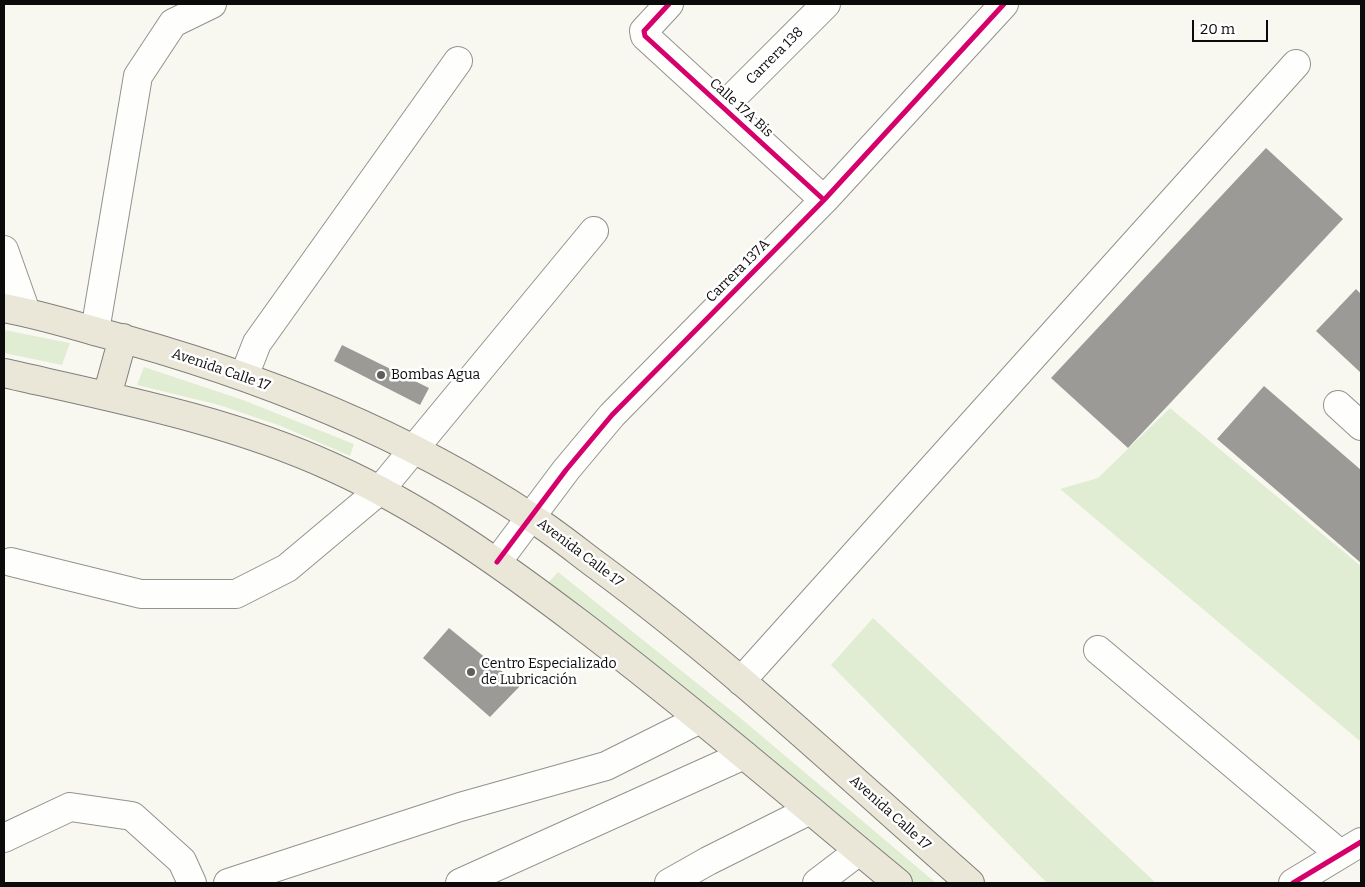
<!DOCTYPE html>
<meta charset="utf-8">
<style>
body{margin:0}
#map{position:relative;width:1365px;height:887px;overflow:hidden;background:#f9f8f0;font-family:Bitter,serif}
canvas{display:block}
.frame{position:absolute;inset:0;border:5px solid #0b0b0b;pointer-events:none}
.scale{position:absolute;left:1192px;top:20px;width:76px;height:22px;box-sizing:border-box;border:2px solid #0b0b0b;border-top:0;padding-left:6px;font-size:15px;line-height:18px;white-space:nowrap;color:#0b0b0b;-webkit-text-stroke:4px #fff;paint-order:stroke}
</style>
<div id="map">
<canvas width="1365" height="887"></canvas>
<div class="frame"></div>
<div class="scale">20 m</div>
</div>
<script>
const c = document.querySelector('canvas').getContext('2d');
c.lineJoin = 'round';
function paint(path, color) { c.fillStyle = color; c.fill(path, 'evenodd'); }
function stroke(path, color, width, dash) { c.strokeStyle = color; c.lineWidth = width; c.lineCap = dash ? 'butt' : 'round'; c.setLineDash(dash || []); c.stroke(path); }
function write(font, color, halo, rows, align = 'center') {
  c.font = font + ' Bitter,serif'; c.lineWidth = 5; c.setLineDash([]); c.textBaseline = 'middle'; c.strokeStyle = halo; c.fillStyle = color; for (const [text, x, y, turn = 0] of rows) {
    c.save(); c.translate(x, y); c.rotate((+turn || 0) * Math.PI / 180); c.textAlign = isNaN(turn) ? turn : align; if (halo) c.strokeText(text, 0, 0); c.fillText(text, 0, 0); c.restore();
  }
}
const green = new Path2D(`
 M 4,330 L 70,343 L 62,365 L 4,353 Z
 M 144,367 L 243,400 L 354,444 L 350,456 L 281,426 L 219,405 L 137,385 Z
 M 1170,408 L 1361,566 L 1361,742 L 1060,489 L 1098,478 Z
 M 558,572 L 738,716 L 936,883 L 914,883 L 544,587 Z
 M 873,618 L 1156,883 L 1047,883 L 831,665 Z`);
const building = new Path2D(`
 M 1266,148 L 1343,219 L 1128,448 L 1051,378 Z
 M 1356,289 L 1361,294 L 1361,373 L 1316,331 Z
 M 342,345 L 429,388 L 420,405 L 334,361 Z
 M 1264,386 L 1361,470 L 1361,563 L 1217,439 Z
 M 449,628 L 520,686 L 490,717 L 423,658 Z`);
const minor = new Path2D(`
 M 669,4 L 644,31 L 645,36 L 824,200
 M 723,107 L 826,4
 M 4,250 L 26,312
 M 95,331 L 138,76 L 173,23 L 212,4
 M 244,376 L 257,343 L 458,61
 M 1338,405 L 1361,426
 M 11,562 L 141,594 L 236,594 L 287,568 L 380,490 L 594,231
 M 497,562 L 566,470 L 612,415 L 824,200 L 1004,4
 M 1098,650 L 1340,854
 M 741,681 L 1296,64
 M 4,838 L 70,807 L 132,816 L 182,861 L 192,883
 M 228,883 L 460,807 L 606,766 L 700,719
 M 460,883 L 744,755
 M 669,883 L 708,861 L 810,810
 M 817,883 L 859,851
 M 1293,883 L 1361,842`);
const major = new Path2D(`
 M 4,308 C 36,314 67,323 98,332 C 249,372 399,430 529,516 C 553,531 576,550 599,567 C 729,663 848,776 970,883
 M 4,373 C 114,398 229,420 332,467 C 423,508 501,564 580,624 C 689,707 793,796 898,883
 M 107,396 L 123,338`);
const cycleway = new Path2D(`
 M 669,4 L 644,31 L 645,36 L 824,200
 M 497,562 L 566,470 L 612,415 L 824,200 L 1004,4
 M 1293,883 L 1361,842`);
const markers = [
 [381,375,5,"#5e5e5b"],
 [471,672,5,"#5e5e5b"]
];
const streetNames = [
 ["Carrera 138",775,56,-45],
 ["Calle 17A Bis",741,108,42],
 ["Carrera 137A",738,271,-45],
 ["Avenida Calle 17",221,370,19],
 ["Avenida Calle 17",580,553,37],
 ["Avenida Calle 17",890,813,42]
];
const poiNames = [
 ["Bombas Agua",391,375],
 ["Centro Especializado",481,664],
 ["de Lubricación",481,680]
];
paint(green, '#e0edd2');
paint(building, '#9c9a96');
stroke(minor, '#92928e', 30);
stroke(major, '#7f7f7b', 30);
stroke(minor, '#fefefd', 28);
stroke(major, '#eae7d9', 28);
stroke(cycleway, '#d6006c', 5);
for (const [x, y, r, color] of markers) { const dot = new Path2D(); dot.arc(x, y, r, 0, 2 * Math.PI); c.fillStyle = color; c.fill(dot); stroke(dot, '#fff', 2); }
write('14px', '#0b0b0b', '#fff', streetNames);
write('14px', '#0b0b0b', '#fff', poiNames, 'left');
</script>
